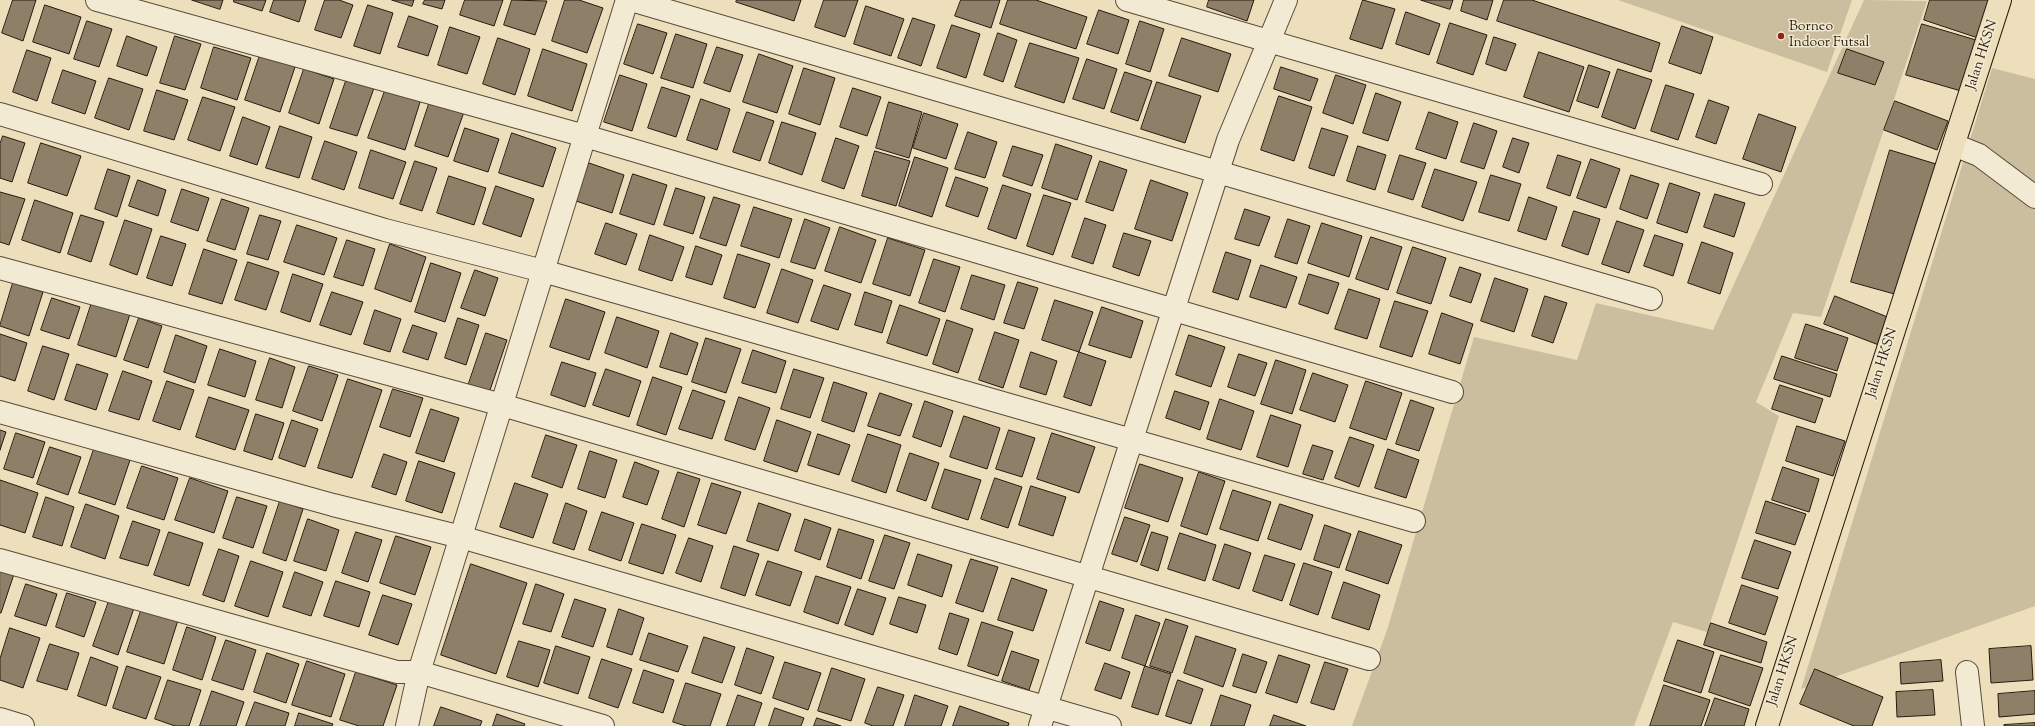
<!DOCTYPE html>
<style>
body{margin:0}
canvas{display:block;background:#eddfbc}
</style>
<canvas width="2035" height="726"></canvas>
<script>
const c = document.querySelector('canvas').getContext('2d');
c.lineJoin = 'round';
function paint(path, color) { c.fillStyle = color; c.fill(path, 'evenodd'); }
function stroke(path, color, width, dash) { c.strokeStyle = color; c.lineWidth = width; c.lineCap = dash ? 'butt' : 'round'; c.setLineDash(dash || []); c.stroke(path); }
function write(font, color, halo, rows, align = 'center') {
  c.font = font + ' "Sorts Mill Goudy",serif'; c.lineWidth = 3; c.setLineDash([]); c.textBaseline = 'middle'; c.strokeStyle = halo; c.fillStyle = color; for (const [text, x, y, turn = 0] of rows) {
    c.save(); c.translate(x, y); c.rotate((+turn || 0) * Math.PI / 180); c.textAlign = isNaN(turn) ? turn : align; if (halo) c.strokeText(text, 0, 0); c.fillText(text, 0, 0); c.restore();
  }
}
const green = new Path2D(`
 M 1618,0 L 1852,0 L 1827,72 Z
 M 1864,0 L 1927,1 L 1821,317 L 1793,313 L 1756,402 L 1779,416 L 1707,632 L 1673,622 L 1634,726 L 1352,726 L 1387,630 L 1474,337 L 1577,360 L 1596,303 L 1713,330 Z
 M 1992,68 L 2035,79 L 2035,606 L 1801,689 Z`);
const building = new Path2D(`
 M 13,0 L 36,0 L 23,41 L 2,33 Z
 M 192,0 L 223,0 L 220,9 Z
 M 234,0 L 266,0 L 262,11 L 234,2 Z
 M 274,0 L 306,0 L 299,22 L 270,12 Z
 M 325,0 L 339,0 L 353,5 L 341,38 L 315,30 Z
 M 392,0 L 414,0 L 412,6 Z
 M 425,0 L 445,0 L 442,9 L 423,4 Z
 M 465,0 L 503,0 L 494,26 L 460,15 Z
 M 512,0 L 547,1 L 535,35 L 504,25 Z
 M 565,0 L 579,0 L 603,8 L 587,53 L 552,41 Z
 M 737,0 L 801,0 L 794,21 L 736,2 Z
 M 824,0 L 858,0 L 845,37 L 815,27 Z
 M 961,0 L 1000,0 L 991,28 L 955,16 Z
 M 1008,0 L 1036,0 L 1087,17 L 1076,49 L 1000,24 Z
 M 1209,0 L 1254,0 L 1247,21 L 1207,7 Z
 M 1363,0 L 1395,9 L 1382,49 L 1350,39 Z
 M 1421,0 L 1453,0 L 1450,9 Z
 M 1464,0 L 1493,0 L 1487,20 L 1461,11 Z
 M 1504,0 L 1532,0 L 1660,43 L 1651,72 L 1497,21 Z
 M 1930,0 L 1991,0 L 1978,38 L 1924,20 Z
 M 45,5 L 81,17 L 69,54 L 33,42 Z
 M 368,5 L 393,13 L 380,54 L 354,46 Z
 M 866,6 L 904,19 L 891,56 L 854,44 Z
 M 1099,10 L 1129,20 L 1118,54 L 1087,44 Z
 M 1406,12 L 1440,24 L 1429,55 L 1396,44 Z
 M 409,16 L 438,26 L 428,56 L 398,47 Z
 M 913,18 L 935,25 L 921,66 L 898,58 Z
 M 87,21 L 112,29 L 99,67 L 74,59 Z
 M 1140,21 L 1164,29 L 1150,72 L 1126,64 Z
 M 1450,23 L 1487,35 L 1473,75 L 1437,63 Z
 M 638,24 L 667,33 L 653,74 L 624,64 Z
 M 1922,24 L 1976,40 L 1961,91 L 1906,75 Z
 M 952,25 L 980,34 L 966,78 L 937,68 Z
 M 1682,26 L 1713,37 L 1701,74 L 1669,63 Z
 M 450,27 L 480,37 L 467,74 L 438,65 Z
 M 998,33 L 1017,40 L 1003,82 L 984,75 Z
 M 676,34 L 707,44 L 693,88 L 661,78 Z
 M 127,36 L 157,47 L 147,76 L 117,66 Z
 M 175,36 L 201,44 L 185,90 L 160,83 Z
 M 1494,37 L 1516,44 L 1506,71 L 1486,64 Z
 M 498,38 L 530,49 L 515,95 L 483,84 Z
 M 1182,38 L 1231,54 L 1218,92 L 1169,76 Z
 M 1030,43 L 1079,58 L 1064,103 L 1015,87 Z
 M 214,47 L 251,58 L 237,100 L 201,88 Z
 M 717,47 L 743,55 L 730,92 L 704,83 Z
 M 543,49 L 587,64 L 572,111 L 528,96 Z
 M 1847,49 L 1884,62 L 1875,85 L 1838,73 Z
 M 27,50 L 51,58 L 37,101 L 13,92 Z
 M 261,52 L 296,64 L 280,112 L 245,100 Z
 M 1539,52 L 1584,67 L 1569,112 L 1524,97 Z
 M 759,54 L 793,66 L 777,113 L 743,102 Z
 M 1087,59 L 1117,69 L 1104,109 L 1073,99 Z
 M 1589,65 L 1610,72 L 1598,108 L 1577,101 Z
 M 1281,67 L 1318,79 L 1310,101 L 1274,89 Z
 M 804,68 L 835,78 L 820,125 L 789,114 Z
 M 304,69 L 334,79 L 319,124 L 289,113 Z
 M 1618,69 L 1652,80 L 1635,129 L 1602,117 Z
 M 63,70 L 96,81 L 85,114 L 52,103 Z
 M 1125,72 L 1152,81 L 1138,121 L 1111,112 Z
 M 620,75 L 647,84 L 632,131 L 604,122 Z
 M 1336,75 L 1366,85 L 1353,124 L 1323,113 Z
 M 109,78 L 143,89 L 129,130 L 95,118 Z
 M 347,78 L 374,88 L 357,136 L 330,128 Z
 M 1157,82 L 1201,96 L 1185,143 L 1141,129 Z
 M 1666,85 L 1694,94 L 1678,140 L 1651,131 Z
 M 662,87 L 690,96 L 676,137 L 648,128 Z
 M 386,88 L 421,99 L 405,150 L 368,138 Z
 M 853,88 L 881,97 L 867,136 L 840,127 Z
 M 157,90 L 188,100 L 174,140 L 144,131 Z
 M 1376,93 L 1401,102 L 1388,141 L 1363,133 Z
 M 1279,96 L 1312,107 L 1294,161 L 1261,150 Z
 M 203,97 L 235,107 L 220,151 L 188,140 Z
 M 701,99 L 730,109 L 717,150 L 687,140 Z
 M 1709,100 L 1729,107 L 1716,144 L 1696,137 Z
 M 430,101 L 464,112 L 448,157 L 415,146 Z
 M 1895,101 L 1948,121 L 1937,150 L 1884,130 Z
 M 889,102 L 922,112 L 909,158 L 876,148 Z
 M 747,112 L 774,121 L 760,161 L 733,152 Z
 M 1429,112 L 1458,122 L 1446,159 L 1416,149 Z
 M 924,113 L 958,124 L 946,159 L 913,148 Z
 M 1759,114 L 1796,127 L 1781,172 L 1743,159 Z
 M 243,117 L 270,127 L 257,165 L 230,156 Z
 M 782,122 L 816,133 L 802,175 L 769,163 Z
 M 1474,123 L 1497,131 L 1484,169 L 1461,162 Z
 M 280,126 L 312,137 L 299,178 L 266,168 Z
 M 465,128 L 499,139 L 488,172 L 454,161 Z
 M 1322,128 L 1348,136 L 1334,176 L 1309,168 Z
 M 968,132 L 997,142 L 985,178 L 955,169 Z
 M 512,133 L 556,148 L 543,187 L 499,173 Z
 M 3,136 L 25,143 L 12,182 L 0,178 L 0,144 Z
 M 836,138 L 859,146 L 844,189 L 822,181 Z
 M 1513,138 L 1529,143 L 1519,173 L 1503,167 Z
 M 325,141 L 357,152 L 344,190 L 312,179 Z
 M 41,143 L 81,156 L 67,196 L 28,183 Z
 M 1056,144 L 1092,156 L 1077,200 L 1042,188 Z
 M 1013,146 L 1043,155 L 1032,186 L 1003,176 Z
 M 1358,146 L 1386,155 L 1375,190 L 1347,181 Z
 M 371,150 L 406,162 L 393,199 L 359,188 Z
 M 1890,150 L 1936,164 L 1898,295 L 1851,282 Z
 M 875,151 L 910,161 L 896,206 L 862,196 Z
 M 1400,155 L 1426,163 L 1413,200 L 1388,192 Z
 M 1558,155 L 1581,162 L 1570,196 L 1547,188 Z
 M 915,157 L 948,168 L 932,217 L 899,206 Z
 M 1591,159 L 1620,169 L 1606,208 L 1577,198 Z
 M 415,161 L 437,168 L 422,211 L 400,204 Z
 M 1100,161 L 1127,170 L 1113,211 L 1086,202 Z
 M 589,163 L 624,175 L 612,213 L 576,201 Z
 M 108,169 L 130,176 L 117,217 L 95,209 Z
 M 1435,169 L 1477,182 L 1463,221 L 1422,207 Z
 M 633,174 L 667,185 L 654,225 L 620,214 Z
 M 1491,175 L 1521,184 L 1509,221 L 1479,212 Z
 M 1631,175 L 1659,184 L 1647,219 L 1620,209 Z
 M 449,176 L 486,188 L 474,225 L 437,213 Z
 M 956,177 L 988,188 L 978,217 L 946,206 Z
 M 138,180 L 166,190 L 158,216 L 129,206 Z
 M 1151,180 L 1188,193 L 1172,241 L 1135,229 Z
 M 1670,183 L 1700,193 L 1687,233 L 1657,223 Z
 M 1003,185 L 1031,194 L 1016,239 L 988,229 Z
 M 496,186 L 534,199 L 521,237 L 483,224 Z
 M 676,188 L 705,197 L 693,234 L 664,225 Z
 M 182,189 L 209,198 L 198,231 L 171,222 Z
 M 0,192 L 25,199 L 9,245 L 0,242 Z
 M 1715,194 L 1745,203 L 1734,237 L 1704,227 Z
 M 1044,195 L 1071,203 L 1053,255 L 1027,246 Z
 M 714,197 L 740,205 L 726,246 L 700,238 Z
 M 1529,197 L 1557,207 L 1546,240 L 1518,231 Z
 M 222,199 L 249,208 L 235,250 L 207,241 Z
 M 35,200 L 73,213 L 60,253 L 22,240 Z
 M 754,207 L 792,219 L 779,258 L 741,246 Z
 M 1245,209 L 1270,217 L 1259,246 L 1235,239 Z
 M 1574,211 L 1600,219 L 1588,255 L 1562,246 Z
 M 81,215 L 104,222 L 91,262 L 68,254 Z
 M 260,215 L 281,221 L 268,260 L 247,254 Z
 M 1085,218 L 1106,225 L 1093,264 L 1072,257 Z
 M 805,219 L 830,228 L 815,269 L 791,262 Z
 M 1288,219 L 1310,226 L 1297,264 L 1275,257 Z
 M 125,220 L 152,229 L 137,275 L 110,265 Z
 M 1617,221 L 1644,230 L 1629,273 L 1602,264 Z
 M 606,223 L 637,234 L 626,265 L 595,254 Z
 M 1322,223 L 1362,236 L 1349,277 L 1308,263 Z
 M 297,225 L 337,238 L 324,275 L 284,262 Z
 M 840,227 L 876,240 L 861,283 L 825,271 Z
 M 1124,233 L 1151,241 L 1139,276 L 1113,267 Z
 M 650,235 L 684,247 L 672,281 L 639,270 Z
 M 1655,235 L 1683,244 L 1673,276 L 1644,266 Z
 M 161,236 L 186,244 L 172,286 L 147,278 Z
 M 1371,237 L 1402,247 L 1388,290 L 1356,279 Z
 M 888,238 L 925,250 L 910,296 L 873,284 Z
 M 347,240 L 375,249 L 363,286 L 334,277 Z
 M 1702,242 L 1733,253 L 1720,294 L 1688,283 Z
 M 390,244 L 426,257 L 411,302 L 375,289 Z
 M 696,246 L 722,255 L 712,285 L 686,277 Z
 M 1413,247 L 1446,258 L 1431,304 L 1397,293 Z
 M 204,249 L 237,260 L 222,304 L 189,294 Z
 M 1226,252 L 1251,260 L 1238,300 L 1213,292 Z
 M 738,254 L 770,264 L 755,308 L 724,298 Z
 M 934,259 L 960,267 L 945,312 L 919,303 Z
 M 248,262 L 279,272 L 266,310 L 235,300 Z
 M 431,263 L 461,273 L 445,322 L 415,312 Z
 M 1261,265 L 1297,277 L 1286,308 L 1250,297 Z
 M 1460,267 L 1481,274 L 1471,303 L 1450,296 Z
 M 782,269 L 813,280 L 798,323 L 767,313 Z
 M 475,270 L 498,278 L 485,316 L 461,308 Z
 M 293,274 L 323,284 L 310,322 L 281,312 Z
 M 1309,274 L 1339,283 L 1328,314 L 1299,304 Z
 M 972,275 L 1005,285 L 994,320 L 961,309 Z
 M 1495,278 L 1528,289 L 1514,332 L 1481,321 Z
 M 1018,282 L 1038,288 L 1024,329 L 1004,323 Z
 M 13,283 L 43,292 L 29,336 L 0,326 Z
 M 824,285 L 851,294 L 838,330 L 811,321 Z
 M 1349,289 L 1380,299 L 1367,339 L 1335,329 Z
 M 332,292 L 363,302 L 351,335 L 320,325 Z
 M 865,292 L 892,301 L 882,333 L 855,325 Z
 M 1545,296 L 1567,303 L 1553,343 L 1532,336 Z
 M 1835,296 L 1895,320 L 1884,347 L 1824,324 Z
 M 52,298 L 80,307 L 69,339 L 41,330 Z
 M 93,299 L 131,311 L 116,357 L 78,345 Z
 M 566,299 L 605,312 L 589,360 L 550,347 Z
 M 1055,300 L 1093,312 L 1079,352 L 1042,340 Z
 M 1395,301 L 1428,311 L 1412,357 L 1380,347 Z
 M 900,305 L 940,319 L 927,356 L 887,343 Z
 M 1102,307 L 1143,321 L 1131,358 L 1089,345 Z
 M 375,310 L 401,319 L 390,352 L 364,344 Z
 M 1442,313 L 1473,324 L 1460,364 L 1429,354 Z
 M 617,317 L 659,331 L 647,368 L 605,353 Z
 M 139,318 L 162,326 L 148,368 L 124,360 Z
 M 458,318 L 479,325 L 466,365 L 445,358 Z
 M 947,320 L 973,329 L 958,373 L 933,364 Z
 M 1806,324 L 1848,338 L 1837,371 L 1795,358 Z
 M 413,325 L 437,333 L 428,360 L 403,352 Z
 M 995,332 L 1019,340 L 1003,388 L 979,380 Z
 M 486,333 L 507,340 L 489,393 L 468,386 Z
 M 671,333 L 698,343 L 687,375 L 660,367 Z
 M 0,334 L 27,343 L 15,381 L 0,376 Z
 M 176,335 L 207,346 L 195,383 L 164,372 Z
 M 1189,335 L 1225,347 L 1211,387 L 1176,375 Z
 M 706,338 L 741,349 L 726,393 L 692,382 Z
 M 43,346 L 69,354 L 54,400 L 28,391 Z
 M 220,349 L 256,361 L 245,397 L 208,385 Z
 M 753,350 L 786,361 L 776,393 L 742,383 Z
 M 1031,352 L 1057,361 L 1046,395 L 1020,387 Z
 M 1079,352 L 1106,361 L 1091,406 L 1064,397 Z
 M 1239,354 L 1267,363 L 1255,396 L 1228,387 Z
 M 1782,356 L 1837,374 L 1830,397 L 1774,379 Z
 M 270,358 L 295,367 L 282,408 L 256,400 Z
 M 1276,360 L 1306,370 L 1292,414 L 1261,404 Z
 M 562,362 L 596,373 L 585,407 L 551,395 Z
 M 77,364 L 108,374 L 96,410 L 65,400 Z
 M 309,366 L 338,375 L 322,421 L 293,411 Z
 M 606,369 L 641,381 L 629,417 L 593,405 Z
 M 794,369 L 824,378 L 810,418 L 781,409 Z
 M 123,371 L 152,381 L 139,420 L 109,411 Z
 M 1313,373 L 1348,385 L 1335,422 L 1300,410 Z
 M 653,377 L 682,387 L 666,435 L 637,425 Z
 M 348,379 L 382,390 L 352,478 L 318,468 Z
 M 167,381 L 194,390 L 180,430 L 153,421 Z
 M 1366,381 L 1402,393 L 1386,440 L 1350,428 Z
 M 834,382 L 867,393 L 854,432 L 822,421 Z
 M 1780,385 L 1823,399 L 1815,423 L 1772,409 Z
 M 393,389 L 423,398 L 410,437 L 380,427 Z
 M 693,390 L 725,401 L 712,439 L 679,429 Z
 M 1175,391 L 1209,402 L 1200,430 L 1166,418 Z
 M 880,393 L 912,404 L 900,436 L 868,426 Z
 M 209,397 L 249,410 L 235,450 L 196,437 Z
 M 739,397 L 770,408 L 755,450 L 725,440 Z
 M 1220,399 L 1254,411 L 1241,450 L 1207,439 Z
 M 1411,400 L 1434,408 L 1419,451 L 1396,444 Z
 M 925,401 L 953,411 L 941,447 L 913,437 Z
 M 431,409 L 459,418 L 444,462 L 416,453 Z
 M 256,414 L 284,423 L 272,460 L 244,451 Z
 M 1271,415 L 1301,425 L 1288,467 L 1257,457 Z
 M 964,416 L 1000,428 L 987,469 L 950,457 Z
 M 292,420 L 318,429 L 305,467 L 279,458 Z
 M 777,420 L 811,432 L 797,472 L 764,461 Z
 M 1797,426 L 1845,441 L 1833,476 L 1786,461 Z
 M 0,430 L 6,432 L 0,450 Z
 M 1009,430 L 1035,438 L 1022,477 L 996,469 Z
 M 16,433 L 45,442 L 33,478 L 4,469 Z
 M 1052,433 L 1095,447 L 1079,493 L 1037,479 Z
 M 818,434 L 850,445 L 839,475 L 808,465 Z
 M 868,434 L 901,445 L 886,493 L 852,481 Z
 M 546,435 L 577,445 L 562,488 L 532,477 Z
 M 1350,437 L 1374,445 L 1359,487 L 1335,478 Z
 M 1313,445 L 1333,451 L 1323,480 L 1303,474 Z
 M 50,447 L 81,457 L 68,495 L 37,484 Z
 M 94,449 L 130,460 L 115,505 L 79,493 Z
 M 1388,449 L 1419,460 L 1406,498 L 1375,488 Z
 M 590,451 L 617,460 L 605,498 L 578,489 Z
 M 910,453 L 939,463 L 926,501 L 897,491 Z
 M 384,454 L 407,462 L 396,495 L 372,487 Z
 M 419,461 L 455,473 L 442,513 L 406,501 Z
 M 635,462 L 659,471 L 647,505 L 623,497 Z
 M 1140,464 L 1183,478 L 1168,522 L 1125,508 Z
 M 142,466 L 178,478 L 164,520 L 127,508 Z
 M 1783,467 L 1819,479 L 1809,512 L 1772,500 Z
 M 945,469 L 981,480 L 968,520 L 932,508 Z
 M 678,472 L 700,479 L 684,527 L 662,519 Z
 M 1199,472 L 1225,481 L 1207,535 L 1181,526 Z
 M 190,478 L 228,491 L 214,533 L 175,520 Z
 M 995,478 L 1022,487 L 1008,528 L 981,519 Z
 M 0,480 L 38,493 L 25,533 L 0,525 Z
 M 515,483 L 548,494 L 533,538 L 500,527 Z
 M 712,483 L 741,492 L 726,534 L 698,525 Z
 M 1031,486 L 1066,497 L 1053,536 L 1019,525 Z
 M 1233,490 L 1271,502 L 1258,541 L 1220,529 Z
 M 46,497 L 74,507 L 62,546 L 33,537 Z
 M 237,497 L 267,506 L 253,548 L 223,538 Z
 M 280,501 L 303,509 L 286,561 L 263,553 Z
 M 1766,501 L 1806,514 L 1795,545 L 1756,533 Z
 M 566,503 L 587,511 L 574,550 L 553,543 Z
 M 759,503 L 791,514 L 778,551 L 747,541 Z
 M 86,504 L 119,516 L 105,559 L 71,547 Z
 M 1280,504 L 1313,515 L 1301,550 L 1268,539 Z
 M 602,512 L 634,523 L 621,561 L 589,550 Z
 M 1125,517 L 1150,525 L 1137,562 L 1112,554 Z
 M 308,519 L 339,530 L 326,571 L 294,561 Z
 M 805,519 L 831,528 L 820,560 L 795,551 Z
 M 133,521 L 160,530 L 148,566 L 120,558 Z
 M 642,524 L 676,535 L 663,574 L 629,563 Z
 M 1325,525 L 1351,534 L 1339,568 L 1314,560 Z
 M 839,529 L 874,540 L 861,579 L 827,567 Z
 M 1359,531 L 1402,545 L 1388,584 L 1346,570 Z
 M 169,532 L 203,543 L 189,586 L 154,575 Z
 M 356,532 L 382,540 L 368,582 L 342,573 Z
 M 1152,532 L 1168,537 L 1158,571 L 1141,565 Z
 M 1180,533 L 1216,545 L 1205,581 L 1168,569 Z
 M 885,535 L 910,543 L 894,589 L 869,581 Z
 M 396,536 L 431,547 L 415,595 L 380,583 Z
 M 689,538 L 713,546 L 701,582 L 676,573 Z
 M 1755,540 L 1791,552 L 1778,589 L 1742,578 Z
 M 1225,544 L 1251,553 L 1239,589 L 1213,580 Z
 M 734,546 L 759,554 L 745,596 L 721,588 Z
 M 219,549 L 239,556 L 224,602 L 203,595 Z
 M 918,554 L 952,565 L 942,597 L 908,585 Z
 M 1265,555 L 1295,564 L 1282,601 L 1253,591 Z
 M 971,559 L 998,567 L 983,612 L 956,603 Z
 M 251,561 L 283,572 L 268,617 L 235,606 Z
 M 768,561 L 802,572 L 790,606 L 756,595 Z
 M 1304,563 L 1332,572 L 1318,615 L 1290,605 Z
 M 471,564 L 527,583 L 496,674 L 441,655 Z
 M 0,569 L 14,574 L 1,613 L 0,613 Z
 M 295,572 L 323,582 L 311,616 L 283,607 Z
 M 816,576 L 851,587 L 838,624 L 804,612 Z
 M 1012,578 L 1047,590 L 1033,631 L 998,620 Z
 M 336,581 L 370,592 L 359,627 L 324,616 Z
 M 1344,582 L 1380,595 L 1369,630 L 1332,618 Z
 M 26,584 L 57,594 L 46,626 L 15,616 Z
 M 536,584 L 564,594 L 551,632 L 523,624 Z
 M 1742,585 L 1778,597 L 1765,635 L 1729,623 Z
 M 858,589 L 886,598 L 873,635 L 845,625 Z
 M 67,593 L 96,602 L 84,637 L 56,627 Z
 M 383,595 L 412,604 L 398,645 L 369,635 Z
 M 899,597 L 926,605 L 917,633 L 890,624 Z
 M 575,599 L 606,609 L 593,647 L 562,637 Z
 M 109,601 L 134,608 L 118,655 L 93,646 Z
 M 1100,601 L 1124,609 L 1110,651 L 1086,643 Z
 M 143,605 L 179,617 L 164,664 L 127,652 Z
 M 619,609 L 644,618 L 632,655 L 607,647 Z
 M 950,613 L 969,619 L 957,655 L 939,649 Z
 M 1136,615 L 1160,623 L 1145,666 L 1122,658 Z
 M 1166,619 L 1188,626 L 1172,673 L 1150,666 Z
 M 982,622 L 1013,632 L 998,676 L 968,666 Z
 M 1711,623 L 1767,642 L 1761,663 L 1704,645 Z
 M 187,627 L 216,637 L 202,680 L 173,670 Z
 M 10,628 L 40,638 L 23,688 L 0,680 L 0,659 Z
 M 649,633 L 688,646 L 678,672 L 640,660 Z
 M 1196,636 L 1236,649 L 1223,687 L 1184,673 Z
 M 704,637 L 735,647 L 722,683 L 692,673 Z
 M 226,640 L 256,650 L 243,690 L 212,680 Z
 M 1678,640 L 1714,652 L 1701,693 L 1664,681 Z
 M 519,641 L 550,650 L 538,687 L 507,677 Z
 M 50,644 L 79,653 L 67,690 L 37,681 Z
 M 556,646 L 590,657 L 578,694 L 544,683 Z
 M 2031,646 L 2033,680 L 1991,683 L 1989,649 Z
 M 747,648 L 774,657 L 761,694 L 735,685 Z
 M 1012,651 L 1039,660 L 1029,690 L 1002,681 Z
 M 267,653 L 299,664 L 286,703 L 254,692 Z
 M 1243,654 L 1267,662 L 1256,693 L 1233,686 Z
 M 1279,655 L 1310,665 L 1297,703 L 1266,693 Z
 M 1721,655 L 1763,668 L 1750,706 L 1709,692 Z
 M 91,657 L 118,667 L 106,706 L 78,696 Z
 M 602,659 L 632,669 L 618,708 L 589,698 Z
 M 1941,660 L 1943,681 L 1901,684 L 1900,663 Z
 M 307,661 L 345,674 L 331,717 L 292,705 Z
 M 785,662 L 821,673 L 808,710 L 773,698 Z
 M 1325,662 L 1348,669 L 1334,710 L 1311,703 Z
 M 1105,663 L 1130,672 L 1121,699 L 1095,690 Z
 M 127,666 L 161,677 L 146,719 L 113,708 Z
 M 1145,666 L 1171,674 L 1158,715 L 1132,707 Z
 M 832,668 L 865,679 L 851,721 L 818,711 Z
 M 1815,669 L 1883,697 L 1872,726 L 1854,726 L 1800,704 Z
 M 644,670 L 674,680 L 663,713 L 633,703 Z
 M 356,672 L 397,685 L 383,726 L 359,726 L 340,720 Z
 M 168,680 L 201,690 L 189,726 L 175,726 L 155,719 Z
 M 1178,680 L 1203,689 L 1191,724 L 1166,716 Z
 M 686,683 L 721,694 L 710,726 L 686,726 L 673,722 Z
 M 1664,685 L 1710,700 L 1701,726 L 1650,726 Z
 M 878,687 L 904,695 L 893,726 L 873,726 L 865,723 Z
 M 1933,690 L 1935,715 L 1897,717 L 1896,692 Z
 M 212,691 L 244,702 L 236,726 L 200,726 Z
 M 2035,691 L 2035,714 L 1999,717 L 1998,694 Z
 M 738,695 L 762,703 L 754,726 L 727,726 Z
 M 915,695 L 948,706 L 941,726 L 905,726 Z
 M 1221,695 L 1251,705 L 1244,726 L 1211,726 Z
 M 1715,698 L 1749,709 L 1744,726 L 1705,726 Z
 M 255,702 L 289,713 L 285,726 L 246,726 Z
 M 960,706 L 1009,723 L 1008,726 L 953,726 Z
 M 441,707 L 482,721 L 480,726 L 434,726 Z
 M 775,708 L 804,718 L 801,726 L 769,726 Z
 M 299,713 L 333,724 L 332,726 L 295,726 Z
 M 497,714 L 525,724 L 524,726 L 493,726 Z
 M 1274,715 L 1306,726 L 1270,726 Z
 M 817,718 L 841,726 L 814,726 Z
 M 2035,723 L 2035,726 L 2004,726 L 2004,725 Z`);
const minor = new Path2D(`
 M 97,0 L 585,136 L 1452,392
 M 631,0 L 1651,299
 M 1127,0 L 1761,184
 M 0,114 L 385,230 L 543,271 L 1414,521
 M 1954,145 L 1979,155 L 2035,197
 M 0,268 L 502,405 L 1369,659
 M 0,412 L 333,505 L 461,537 L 1110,726
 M 0,560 L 397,672 L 419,672 L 603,726
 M 1967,672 L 1973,726
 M 0,719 L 23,726
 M 407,726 L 419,672 L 627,0
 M 1040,726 L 1228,140 L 1286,0`);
const major = new Path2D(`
 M 1767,726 L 2000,0`);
const markers = [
 [1781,36,4,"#8f2418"]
];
const poiNames = [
 ["Borneo",1789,28],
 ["Indoor Futsal",1789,44]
];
const streetNames = [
 ["Jalan HKSN",1983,55,-72],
 ["Jalan HKSN",1883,363,-72],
 ["Jalan HKSN",1784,671,-72]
];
paint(green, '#cbbe9e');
paint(building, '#8e8068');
stroke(building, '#271a0e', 1);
stroke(minor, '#584b3a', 24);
stroke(major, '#271a0e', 24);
stroke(minor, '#f3ead3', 22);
stroke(major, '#eddfbc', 22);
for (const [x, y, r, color] of markers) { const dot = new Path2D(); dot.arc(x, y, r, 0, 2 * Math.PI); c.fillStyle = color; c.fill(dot); stroke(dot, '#f3ead3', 1.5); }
write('14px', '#271a0e', '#f3ead3', poiNames, 'left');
write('14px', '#271a0e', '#f3ead3', streetNames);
</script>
